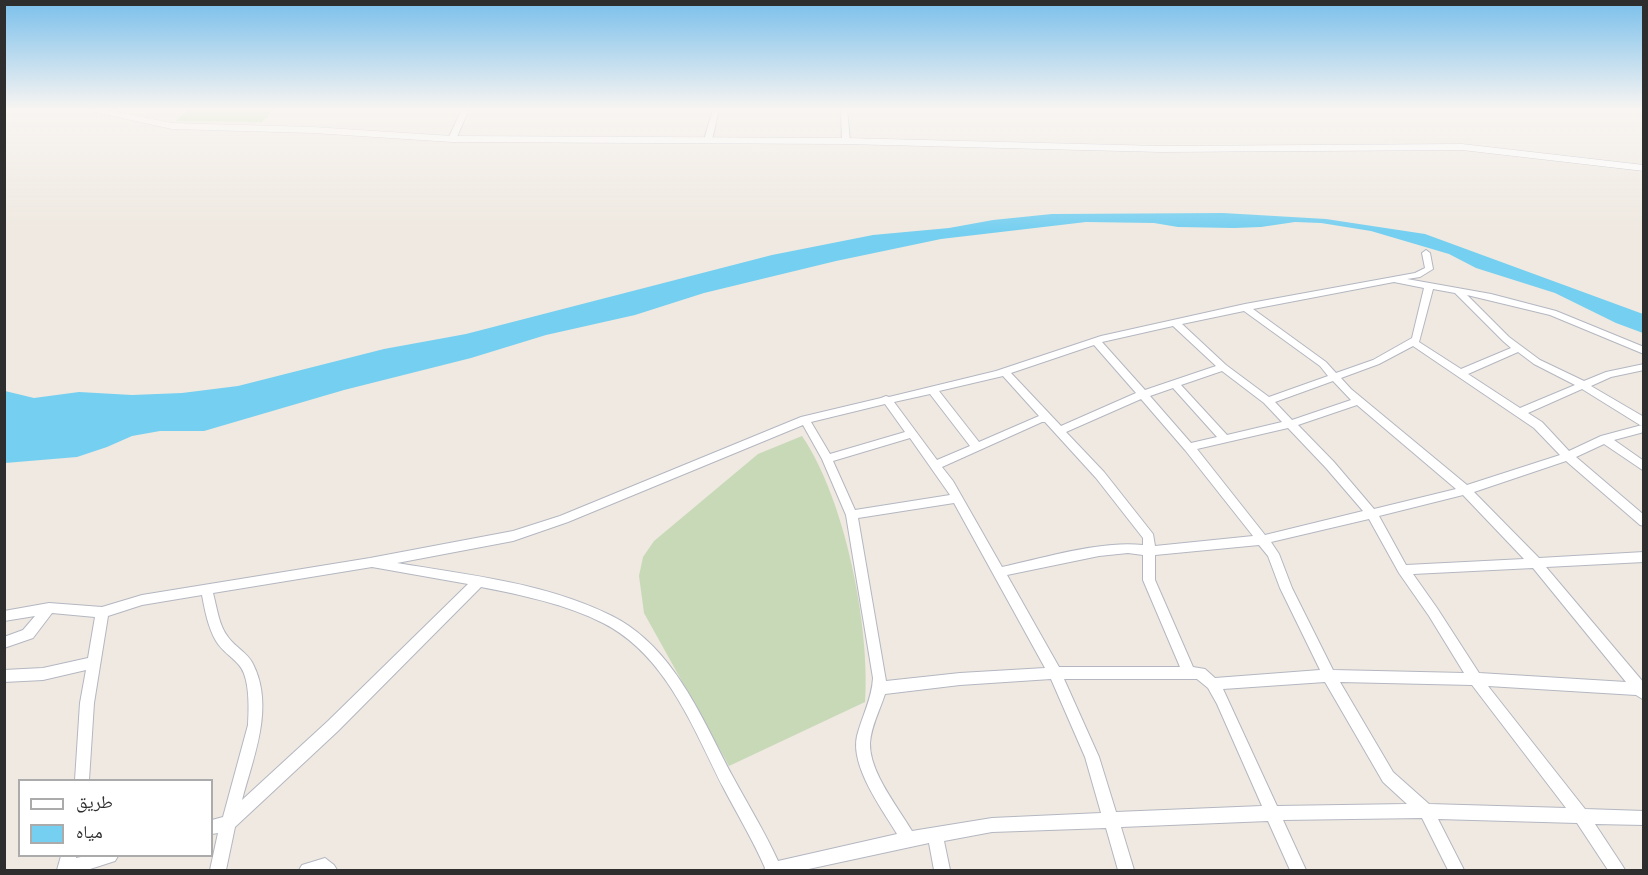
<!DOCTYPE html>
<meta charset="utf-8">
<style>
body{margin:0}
#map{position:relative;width:1648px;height:875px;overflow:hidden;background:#efe9e1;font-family:"Noto Sans","Noto Naskh Arabic",sans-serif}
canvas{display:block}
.frame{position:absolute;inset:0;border:6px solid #2e2e2e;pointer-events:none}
.legend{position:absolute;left:18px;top:779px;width:195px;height:78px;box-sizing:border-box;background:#fff;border:2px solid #ababab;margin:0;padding:8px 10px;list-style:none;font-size:18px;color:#2e2e2e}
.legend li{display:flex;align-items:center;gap:12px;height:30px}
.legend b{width:30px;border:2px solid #ababab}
</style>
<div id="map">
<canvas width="1648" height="875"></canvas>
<div class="frame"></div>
<ul class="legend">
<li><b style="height:8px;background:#fff"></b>طريق</li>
<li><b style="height:16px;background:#75cff0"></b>مياه</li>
</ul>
</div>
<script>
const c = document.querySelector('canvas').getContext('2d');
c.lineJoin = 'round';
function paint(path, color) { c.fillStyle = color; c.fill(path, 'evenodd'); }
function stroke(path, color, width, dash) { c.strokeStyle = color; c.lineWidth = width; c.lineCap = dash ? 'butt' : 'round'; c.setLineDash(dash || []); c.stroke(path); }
const green = new Path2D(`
 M 189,109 L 274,109 L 262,122 L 176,121 Z`);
const cemetery = new Path2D(`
 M 802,436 C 845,499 870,626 865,702 L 729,766 L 644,613 L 639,576 L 643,557 L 654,541 L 758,454 Z`);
const water = new Path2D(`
 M 1223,213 L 1326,219 L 1425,234 L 1643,314 L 1643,333 L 1616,323 L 1555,293 L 1476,268 L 1449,254 L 1371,231 L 1321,223 L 1295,222 L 1261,227 L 1234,228 L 1178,227 L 1154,223 L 1086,222 L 941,239 L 836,261 L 704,293 L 635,315 L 546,335 L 471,358 L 344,390 L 204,431 L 160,431 L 132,436 L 107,447 L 77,457 L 5,463 L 5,391 L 34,398 L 79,392 L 132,395 L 182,393 L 238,386 L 384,349 L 466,334 L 772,255 L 873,235 L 949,228 L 993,220 L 1052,214 Z`);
const street = new Path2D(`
 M 462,109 L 469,109 L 456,139 L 450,140 L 448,139 Z
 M 713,109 L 719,109 L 712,140 L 708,142 L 704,140 Z
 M 841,109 L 847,109 L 850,141 L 846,143 L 842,141 Z
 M 1426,250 L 1430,253 L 1433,269 L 1420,277 L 1407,279 L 1491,294 L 1556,311 L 1644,347 L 1644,354 L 1550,315 L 1467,295 L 1509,337 L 1540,360 L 1584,381 L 1606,372 L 1644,364 L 1644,370 L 1611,377 L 1591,386 L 1644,417 L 1644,432 L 1614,440 L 1644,461 L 1644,471 L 1604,444 L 1576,457 L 1644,515 L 1644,526 L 1640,525 L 1566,461 L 1474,492 L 1539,558 L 1644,552 L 1644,562 L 1546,567 L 1644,683 L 1644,700 L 1636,695 L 1488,686 L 1585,809 L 1644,811 L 1644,825 L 1595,824 L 1622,865 L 1625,870 L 1608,870 L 1577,823 L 1438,819 L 1464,870 L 1448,870 L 1422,818 L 1283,820 L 1306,870 L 1290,870 L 1268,821 L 1121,827 L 1134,870 L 1118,870 L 1106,828 L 992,832 L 944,841 L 950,870 L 934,870 L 929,843 L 804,870 L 764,870 L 765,868 C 753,840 737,814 723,787 C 693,728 666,655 603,623 C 565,604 522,595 481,587 L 338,731 L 235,827 L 226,870 L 210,870 L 218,833 L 212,834 L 212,820 L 223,817 L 248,725 C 249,709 250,677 239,665 C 231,656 222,651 216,641 C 208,627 205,611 202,595 L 142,605 L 108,616 L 94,703 L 89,780 L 75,780 L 80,703 L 86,670 L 43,680 L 4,682 L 4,670 L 43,668 L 88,658 L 95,617 L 52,613 L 33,638 L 4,648 L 4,637 L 23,630 L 35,616 L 4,621 L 4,611 L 49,603 L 102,607 L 142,595 L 370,558 L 513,531 L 560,516 L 801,417 L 881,398 L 886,396 L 889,397 L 996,371 L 1101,336 L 1245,304 L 1415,273 L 1425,268 L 1422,253 ZM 1394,282 L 1424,288 L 1412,338 L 1373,360 L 1336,373 L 1326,362 L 1253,309 ZM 1433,289 L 1455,293 L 1503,341 L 1511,348 L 1461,369 L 1419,342 ZM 1244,311 L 1320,366 L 1328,376 L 1269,397 L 1226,365 L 1182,324 ZM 1173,326 L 1216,366 L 1145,390 L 1102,342 ZM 1094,345 L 1136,393 L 1061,426 L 1011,373 ZM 1413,346 L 1534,428 L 1560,455 L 1467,485 L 1351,389 L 1341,378 L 1379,364 ZM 1518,352 L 1534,364 L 1575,385 L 1520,408 L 1468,374 ZM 1222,371 L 1264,403 L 1282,422 L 1227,435 L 1181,385 ZM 1003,376 L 1039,416 L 979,442 L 939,391 ZM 1333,381 L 1351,400 L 1292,420 L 1275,402 ZM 1173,388 L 1217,437 L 1191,443 L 1150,396 ZM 1582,389 L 1640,425 L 1642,425 L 1601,436 L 1569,451 L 1542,422 L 1528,413 ZM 930,394 L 970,446 L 937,460 L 894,402 ZM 1141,399 L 1185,450 L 1253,536 L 1155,546 L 1153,534 L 1104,472 L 1066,432 ZM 885,404 L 905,432 L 830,454 L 811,422 ZM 1357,405 L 1456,489 L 1374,509 L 1334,462 L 1298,425 ZM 1042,422 L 1045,422 L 1096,478 L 1143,538 L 1143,545 C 1102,540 1043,558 1002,567 L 953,481 L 942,467 ZM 803,425 L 822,459 L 846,515 L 873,678 C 872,699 862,716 857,736 C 850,766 882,809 897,834 L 778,861 C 765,832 748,805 733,777 C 702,719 674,647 612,616 C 547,583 469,575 397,563 L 513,541 L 568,522 ZM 1288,428 L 1326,468 L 1363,511 L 1265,535 L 1197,449 ZM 910,438 L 950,495 L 855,510 L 833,461 ZM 1463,495 L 1524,559 L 1406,565 L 1379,516 ZM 954,503 L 1045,668 L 960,673 L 886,681 L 858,518 ZM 1369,519 L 1399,573 L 1429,616 L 1464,673 L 1333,670 L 1292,588 L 1279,554 L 1271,542 ZM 1259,545 L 1268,556 L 1280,588 L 1320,670 L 1215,678 L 1205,669 L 1193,667 L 1155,580 L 1155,555 ZM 1128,553 L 1143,555 L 1143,580 L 1180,667 L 1059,667 L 1007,575 L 1099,556 ZM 372,567 L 468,584 L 328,721 L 242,800 C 253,758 275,707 253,664 C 248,653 235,647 228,637 C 219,626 217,608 213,593 ZM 1533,568 L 1626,682 L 1479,673 L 1437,608 L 1413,574 ZM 1051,679 L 1085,757 L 1101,813 L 992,818 L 912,831 C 898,807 869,772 870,743 C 871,726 880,710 885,694 L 960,685 ZM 1064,679 L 1197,679 L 1208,688 L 1217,704 L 1262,806 L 1116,812 L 1099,757 ZM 1325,682 L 1383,782 L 1407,804 L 1277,806 L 1223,689 ZM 1340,682 L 1472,685 L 1566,808 L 1429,804 L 1393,772 Z
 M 61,856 L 76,856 L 76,858 L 86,856 L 118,856 L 115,861 L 87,870 L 57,870 Z
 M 325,858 L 334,865 L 337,870 L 299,870 L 302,865 Z`);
const secondary = new Path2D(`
 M 81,109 L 103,109 L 172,123 L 313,127 L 452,136 L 846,138 L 1161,146 L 1462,144 L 1644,165 L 1644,171 L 1462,150 L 1161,152 L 846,144 L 452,142 L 313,133 L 172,129 Z`);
paint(green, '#b6e59e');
paint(cemetery, '#c8d9b8');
paint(water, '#75cff0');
stroke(street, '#b4b7c1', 2);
stroke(secondary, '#b4b7c1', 1);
paint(street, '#fff');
paint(secondary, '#fff');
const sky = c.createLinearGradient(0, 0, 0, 232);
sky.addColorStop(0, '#7abfeb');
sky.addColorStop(0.47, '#f8f5f2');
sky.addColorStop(1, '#f8f5f200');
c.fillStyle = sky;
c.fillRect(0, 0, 1648, 232);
</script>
